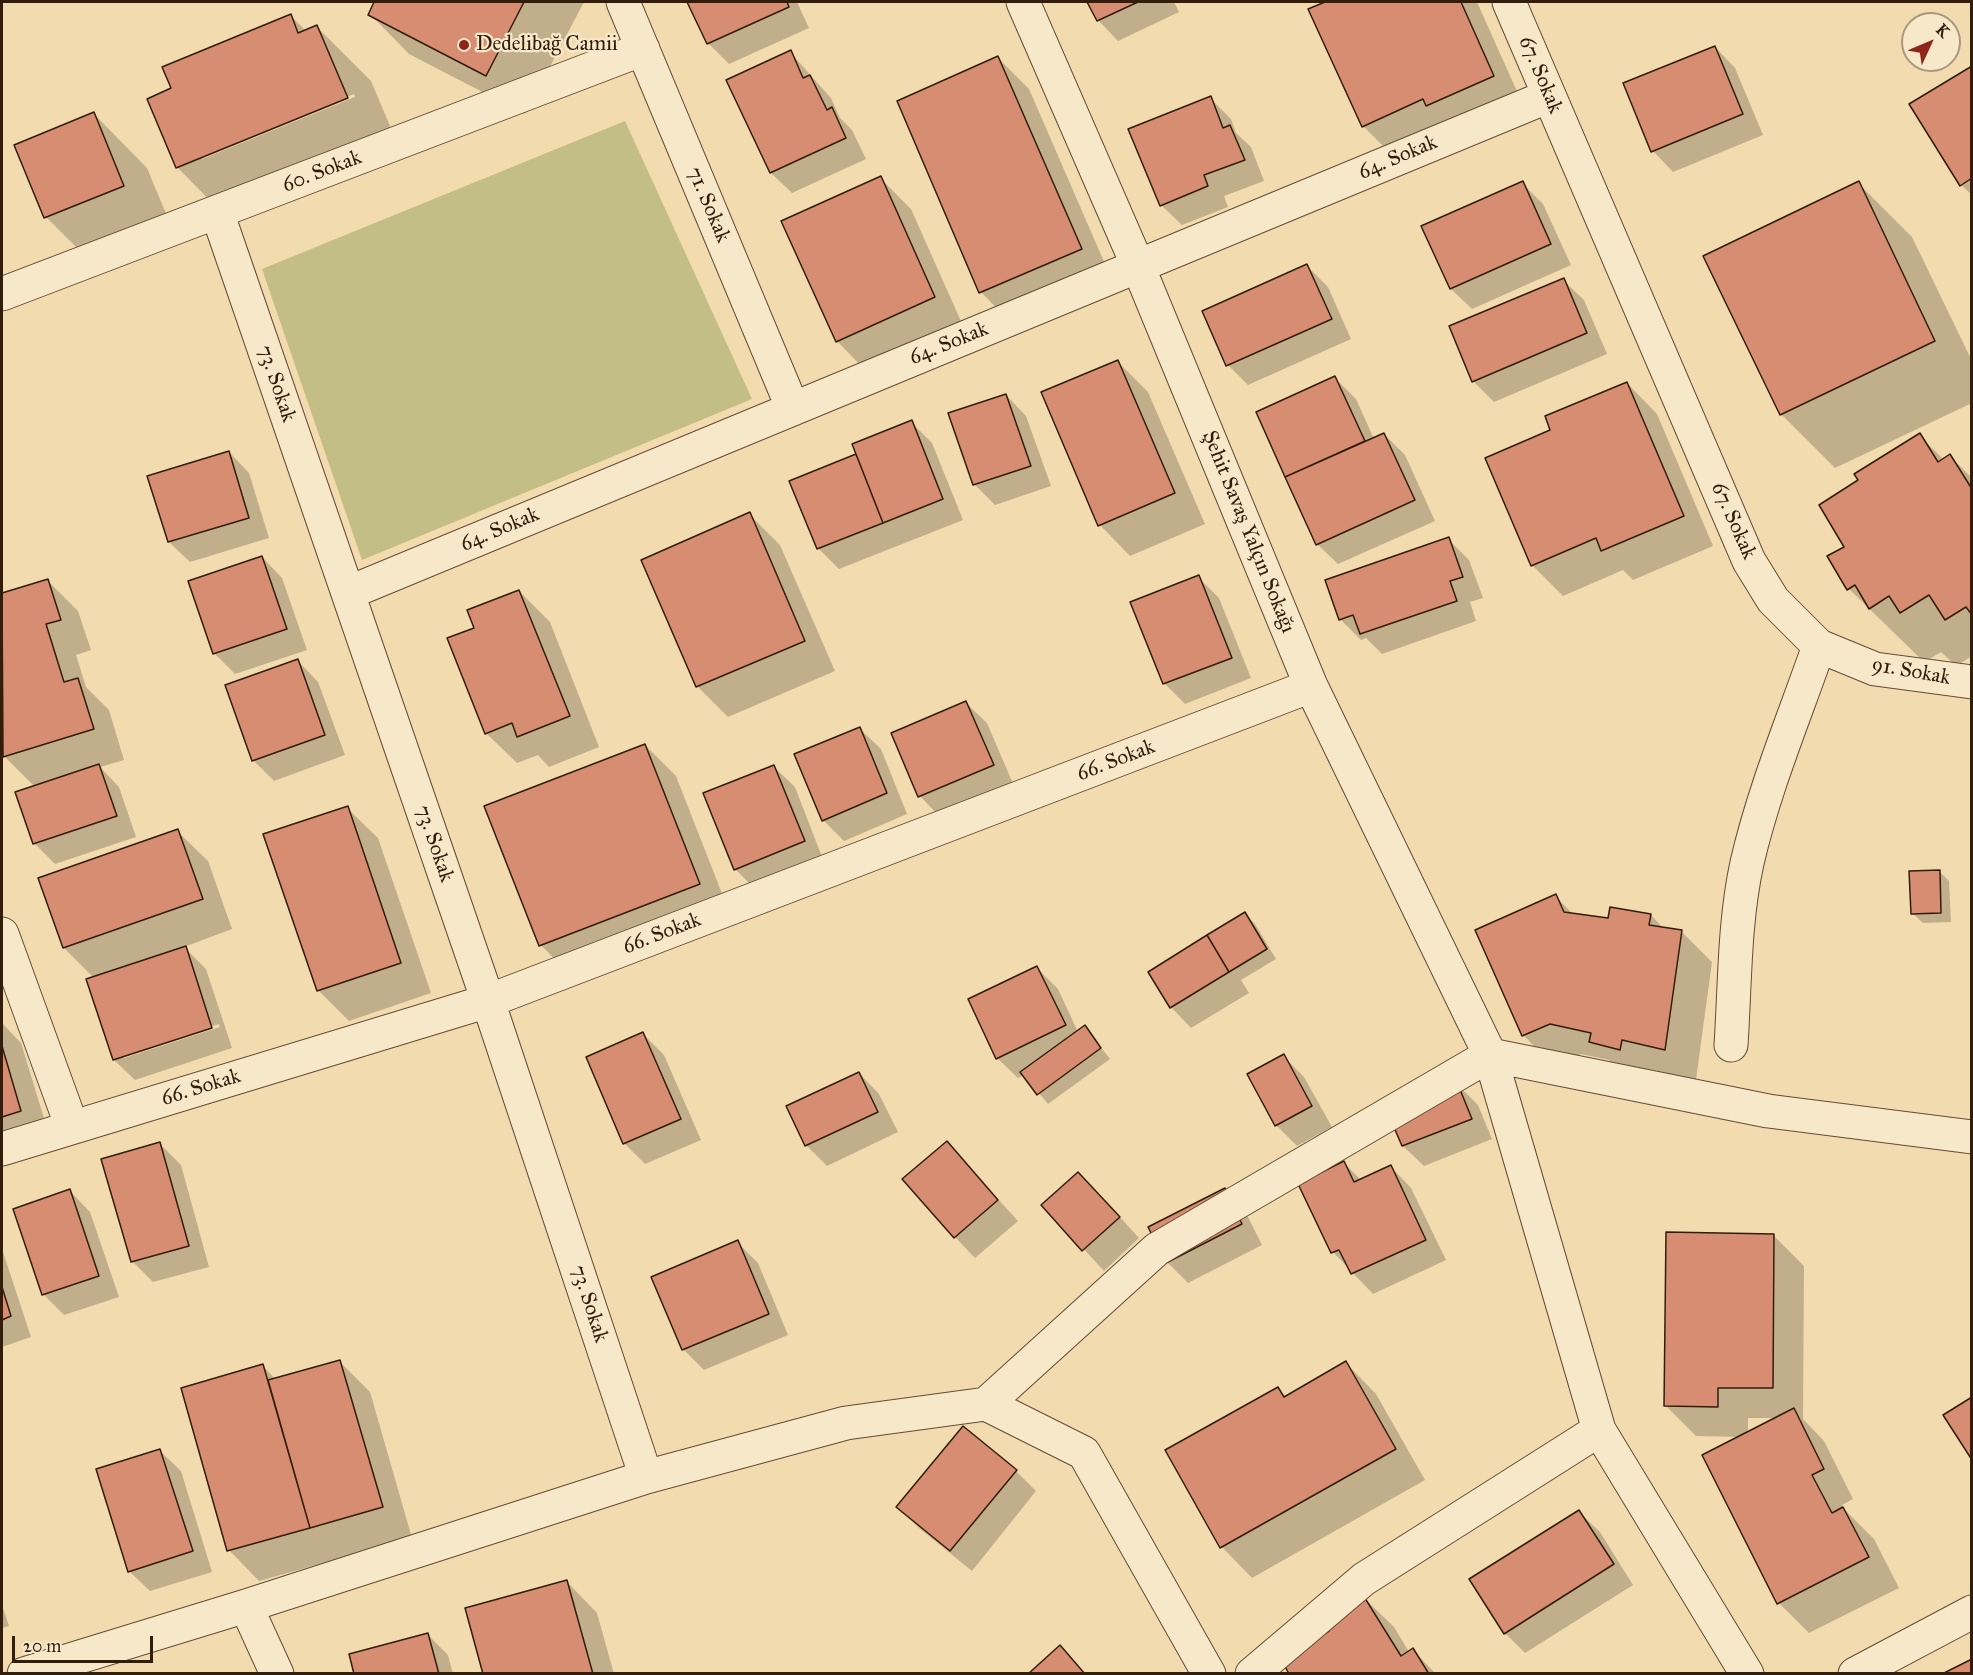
<!DOCTYPE html>
<meta charset="utf-8">
<style>
body{margin:0}
#map{position:relative;width:1973px;height:1675px;overflow:hidden;background:#f2dbae;font-family:"IM FELL Great Primer",serif}
canvas{display:block}
.frame{position:absolute;inset:0;border:3px solid #321d0d;pointer-events:none}
.north{position:absolute;left:1901px;top:12px;width:60px;height:60px;box-sizing:border-box;background:#f7e8ca;border:2px solid #a8977e;border-radius:50%;rotate:46deg;font-size:16px;font-weight:700;line-height:24px;text-align:center;color:#321d0d}
.north::after{content:'';display:block;margin:auto;width:21px;height:27px;background:#8f2418;clip-path:polygon(50% 0,100% 100%,50% 72%,0 100%)}
.scale{position:absolute;left:12px;top:1636px;width:141px;height:27px;box-sizing:border-box;border:3px solid #321d0d;border-top:0;padding-left:8px;font-size:18px;line-height:21px;white-space:nowrap;color:#321d0d;-webkit-text-stroke:4px #f7e8ca;paint-order:stroke}
</style>
<div id="map">
<canvas width="1973" height="1675"></canvas>
<div class="frame"></div>
<div class="north">K</div>
<div class="scale">20 m</div>
</div>
<script>
const c = document.querySelector('canvas').getContext('2d');
c.lineJoin = 'round';
function paint(path, color) { c.fillStyle = color; c.fill(path, 'evenodd'); }
function stroke(path, color, width, dash) { c.strokeStyle = color; c.lineWidth = width; c.lineCap = dash ? 'butt' : 'round'; c.setLineDash(dash || []); c.stroke(path); }
function write(font, color, halo, rows, align = 'center') {
  c.font = font + ' "IM FELL Great Primer",serif'; c.lineWidth = 4.5; c.setLineDash([]); c.textBaseline = 'middle'; c.strokeStyle = halo; c.fillStyle = color; for (const [text, x, y, turn = 0] of rows) {
    c.save(); c.translate(x, y); c.rotate((+turn || 0) * Math.PI / 180); c.textAlign = isNaN(turn) ? turn : align; if (halo) c.strokeText(text, 0, 0); c.fillText(text, 0, 0); c.restore();
  }
}
const green = new Path2D(`
 M 625,121 L 752,399 L 362,560 L 262,269 Z`);
const shadow = new Path2D(`
 M 376,2 L 584,2 L 525,114 L 409,54 L 370,14 Z
 M 689,2 L 797,2 L 809,28 L 729,64 L 708,43 Z
 M 1089,2 L 1174,2 L 1179,12 L 1118,41 L 1098,20 Z
 M 1328,2 L 1477,2 L 1524,107 L 1394,157 L 1363,126 L 1310,10 Z
 M 291,16 L 306,31 L 317,27 L 371,81 L 401,152 L 231,222 L 177,167 ZM 354,94 L 355,97 L 202,159 L 202,156 Z
 M 1715,47 L 1735,68 L 1763,135 L 1673,172 L 1653,151 Z
 M 790,52 L 831,98 L 840,118 L 852,130 L 866,159 L 792,193 L 771,173 L 728,81 Z
 M 998,58 L 1029,89 L 1112,280 L 1011,323 L 981,292 Z
 M 1972,68 L 1972,195 L 1961,185 Z
 M 1210,98 L 1231,119 L 1236,133 L 1251,147 L 1264,181 L 1224,196 L 1228,207 L 1182,225 L 1161,205 Z
 M 93,113 L 147,168 L 177,240 L 100,271 L 46,217 Z
 M 880,178 L 911,209 L 964,328 L 867,372 L 837,341 Z
 M 1522,183 L 1543,204 L 1571,265 L 1472,309 L 1451,289 L 1423,227 Z
 M 1858,183 L 1912,237 L 1972,361 L 1972,403 L 1835,468 L 1781,414 Z
 M 1307,266 L 1328,287 L 1351,339 L 1248,385 L 1228,365 Z
 M 1563,280 L 1584,300 L 1607,354 L 1494,402 L 1473,381 Z
 M 1117,361 L 1148,392 L 1205,524 L 1130,556 L 1100,525 Z
 M 1335,378 L 1356,399 L 1374,439 L 1384,434 L 1405,455 L 1435,521 L 1338,564 L 1317,544 L 1258,413 Z
 M 1627,383 L 1657,414 L 1713,546 L 1633,580 L 1623,570 L 1563,596 L 1532,565 L 1552,431 Z
 M 1006,395 L 1026,416 L 1051,486 L 995,505 L 974,484 Z
 M 911,422 L 932,443 L 963,520 L 839,569 L 818,548 Z
 M 1919,435 L 1944,460 L 1950,456 L 1972,478 L 1972,656 L 1956,666 L 1941,652 L 1924,662 L 1849,589 L 1846,547 L 1860,481 Z
 M 229,452 L 249,473 L 269,538 L 190,562 L 169,542 Z
 M 749,514 L 780,545 L 835,671 L 728,717 L 698,687 L 643,561 Z
 M 1448,539 L 1469,560 L 1483,598 L 1470,602 L 1476,621 L 1382,654 L 1366,638 L 1361,640 L 1340,619 Z
 M 262,557 L 282,578 L 307,650 L 235,674 L 214,653 Z
 M 1198,577 L 1219,598 L 1251,678 L 1185,704 L 1164,683 Z
 M 48,581 L 78,611 L 91,650 L 76,655 L 86,687 L 109,710 L 124,760 L 100,767 L 119,787 L 136,837 L 55,864 L 34,843 L 35,787 L 4,756 L 2,748 L 2,595 Z
 M 519,591 L 550,622 L 599,747 L 549,767 L 538,755 L 517,763 L 486,733 L 476,628 Z
 M 298,661 L 318,682 L 345,755 L 274,781 L 253,760 Z
 M 966,703 L 987,723 L 1014,786 L 940,817 L 920,796 Z
 M 860,729 L 881,749 L 907,814 L 844,841 L 823,820 Z
 M 645,745 L 676,776 L 730,914 L 571,976 L 541,945 L 486,807 Z
 M 774,767 L 795,787 L 824,862 L 756,890 L 735,869 Z
 M 347,808 L 378,838 L 431,993 L 349,1021 L 318,990 Z
 M 177,831 L 208,861 L 232,929 L 184,947 L 206,969 L 232,1048 L 135,1080 L 114,1060 L 94,978 L 64,948 L 40,879 ZM 219,1024 L 220,1027 L 124,1058 L 124,1055 Z
 M 1939,871 L 1949,881 L 1951,922 L 1923,923 L 1912,913 Z
 M 1555,896 L 1574,915 L 1610,920 L 1651,915 L 1664,929 L 1681,931 L 1712,962 L 1696,1080 L 1652,1070 L 1650,1079 L 1622,1073 L 1609,1060 L 1581,1054 L 1554,1066 L 1523,1035 Z
 M 1245,914 L 1255,924 L 1276,959 L 1241,980 L 1249,993 L 1191,1028 L 1171,1007 Z
 M 1037,968 L 1058,989 L 1078,1032 L 1085,1027 L 1110,1059 L 1048,1104 L 1024,1075 L 1018,1078 L 997,1058 Z
 M 2,1023 L 21,1043 L 51,1141 L 2,1157 Z
 M 643,1034 L 664,1055 L 701,1140 L 645,1164 L 624,1143 Z
 M 1283,1056 L 1304,1077 L 1332,1127 L 1297,1146 L 1276,1125 Z
 M 859,1073 L 879,1094 L 898,1132 L 827,1166 L 807,1146 L 788,1107 Z
 M 1457,1084 L 1478,1105 L 1492,1139 L 1424,1166 L 1403,1146 L 1389,1111 Z
 M 947,1143 L 1018,1221 L 975,1258 L 955,1237 Z
 M 160,1144 L 181,1165 L 209,1267 L 153,1282 L 132,1261 Z
 M 1344,1163 L 1361,1180 L 1391,1167 L 1411,1188 L 1446,1260 L 1373,1294 L 1333,1252 Z
 M 70,1191 L 90,1212 L 119,1297 L 64,1315 L 43,1294 Z
 M 1099,1194 L 1139,1238 L 1104,1271 L 1044,1206 Z
 M 1245,1211 L 1262,1245 L 1188,1283 L 1167,1262 Z
 M 1773,1235 L 1804,1266 L 1803,1419 L 1824,1441 L 1853,1499 L 1842,1505 L 1844,1509 L 1874,1539 L 1899,1588 L 1809,1633 L 1779,1603 L 1740,1437 L 1696,1436 L 1666,1406 ZM 1748,1418 L 1777,1418 L 1748,1433 Z
 M 737,1242 L 758,1263 L 788,1335 L 704,1370 L 684,1350 L 653,1277 Z
 M 2,1249 L 31,1337 L 2,1347 Z
 M 339,1361 L 370,1392 L 412,1538 L 259,1581 L 229,1550 L 263,1366 L 275,1379 Z
 M 1346,1363 L 1376,1394 L 1425,1480 L 1252,1578 L 1222,1547 L 1277,1389 L 1286,1397 Z
 M 160,1451 L 181,1471 L 212,1572 L 150,1591 L 129,1571 Z
 M 1016,1471 L 1036,1491 L 972,1571 L 919,1528 L 898,1507 Z
 M 1579,1512 L 1600,1532 L 1633,1585 L 1525,1653 L 1505,1633 Z
 M 567,1582 L 597,1613 L 614,1674 L 485,1674 Z
 M 1363,1597 L 1394,1627 L 1409,1652 L 1413,1650 L 1436,1674 L 1291,1674 Z
 M 2,1605 L 9,1626 L 2,1628 Z
 M 427,1634 L 448,1655 L 453,1674 L 356,1674 Z`);
const building = new Path2D(`
 M 374,2 L 524,2 L 486,76 L 368,15 Z
 M 687,2 L 787,2 L 789,7 L 707,44 Z
 M 1087,2 L 1138,2 L 1097,21 Z
 M 1325,2 L 1461,2 L 1494,76 L 1426,106 L 1423,99 L 1362,127 L 1308,9 Z
 M 291,14 L 298,33 L 317,25 L 348,98 L 176,168 L 147,99 L 171,88 L 162,67 Z
 M 1715,46 L 1743,114 L 1651,152 L 1623,83 Z
 M 791,50 L 803,78 L 810,75 L 827,110 L 832,107 L 846,138 L 770,173 L 726,80 Z
 M 998,56 L 1082,249 L 979,293 L 897,101 Z
 M 1972,66 L 1972,178 L 1960,186 L 1909,104 Z
 M 1211,96 L 1223,128 L 1230,125 L 1245,160 L 1204,175 L 1208,186 L 1160,206 L 1128,129 Z
 M 94,112 L 124,186 L 44,218 L 14,145 Z
 M 881,176 L 935,297 L 836,342 L 781,221 Z
 M 1523,181 L 1551,244 L 1450,289 L 1421,226 Z
 M 1859,181 L 1935,341 L 1780,415 L 1703,256 Z
 M 1307,264 L 1332,319 L 1226,366 L 1202,311 Z
 M 1564,278 L 1587,333 L 1472,382 L 1449,326 Z
 M 1118,360 L 1175,493 L 1098,526 L 1041,392 Z
 M 1335,376 L 1365,441 L 1285,477 L 1256,412 Z
 M 1627,382 L 1684,516 L 1601,551 L 1596,538 L 1531,566 L 1485,458 L 1550,430 L 1545,416 Z
 M 1006,394 L 1031,466 L 973,485 L 948,413 Z
 M 912,420 L 943,499 L 883,523 L 852,444 Z
 M 1384,433 L 1415,500 L 1316,545 L 1285,477 Z
 M 1920,433 L 1938,462 L 1950,454 L 1972,489 L 1972,615 L 1966,607 L 1945,620 L 1929,595 L 1900,613 L 1889,596 L 1869,609 L 1855,585 L 1847,590 L 1827,556 L 1844,547 L 1819,505 L 1858,480 L 1854,474 Z
 M 229,451 L 249,518 L 168,542 L 147,476 Z
 M 856,454 L 883,523 L 817,549 L 789,481 Z
 M 750,512 L 805,641 L 696,687 L 641,560 Z
 M 1449,537 L 1463,577 L 1450,581 L 1457,601 L 1360,634 L 1353,615 L 1339,620 L 1325,580 Z
 M 262,556 L 287,629 L 213,654 L 188,581 Z
 M 1199,575 L 1232,658 L 1163,684 L 1130,602 Z
 M 48,579 L 61,620 L 46,624 L 64,682 L 78,678 L 94,729 L 3,757 L 2,593 Z
 M 519,590 L 570,716 L 517,737 L 512,723 L 485,734 L 447,638 L 474,628 L 467,610 Z
 M 298,659 L 325,735 L 252,761 L 225,685 Z
 M 966,701 L 994,765 L 918,797 L 891,733 Z
 M 860,727 L 887,793 L 822,821 L 794,754 Z
 M 645,744 L 700,884 L 539,946 L 484,806 Z
 M 99,764 L 117,816 L 33,844 L 15,792 Z
 M 774,765 L 805,841 L 734,870 L 703,793 Z
 M 348,806 L 401,963 L 317,991 L 263,834 Z
 M 178,829 L 203,899 L 63,948 L 38,878 Z
 M 1940,870 L 1941,913 L 1911,914 L 1909,871 Z
 M 1556,894 L 1564,912 L 1608,918 L 1610,907 L 1651,914 L 1649,925 L 1682,930 L 1665,1050 L 1622,1040 L 1620,1050 L 1589,1042 L 1591,1033 L 1550,1024 L 1522,1036 L 1475,930 Z
 M 1245,912 L 1267,949 L 1229,972 L 1207,935 Z
 M 1207,935 L 1229,972 L 1170,1008 L 1148,972 Z
 M 186,946 L 212,1028 L 113,1060 L 86,979 Z
 M 1037,966 L 1066,1025 L 996,1059 L 968,999 Z
 M 1085,1025 L 1101,1048 L 1037,1095 L 1020,1072 Z
 M 643,1032 L 681,1119 L 623,1144 L 586,1057 Z
 M 2,1046 L 21,1111 L 2,1117 Z
 M 1284,1054 L 1312,1106 L 1275,1126 L 1247,1074 Z
 M 859,1072 L 878,1112 L 805,1146 L 786,1106 Z
 M 1457,1082 L 1472,1119 L 1402,1146 L 1387,1111 Z
 M 947,1141 L 998,1200 L 954,1238 L 902,1179 Z
 M 160,1142 L 189,1246 L 131,1262 L 101,1159 Z
 M 1344,1161 L 1354,1182 L 1391,1165 L 1426,1240 L 1351,1274 L 1339,1250 L 1331,1253 L 1298,1184 Z
 M 1078,1172 L 1120,1217 L 1082,1251 L 1041,1205 Z
 M 1225,1188 L 1242,1224 L 1166,1263 L 1148,1227 Z
 M 70,1189 L 99,1276 L 42,1295 L 13,1209 Z
 M 1666,1232 L 1774,1234 L 1773,1388 L 1718,1388 L 1718,1407 L 1664,1406 Z
 M 738,1240 L 769,1314 L 682,1350 L 651,1277 Z
 M 2,1287 L 11,1316 L 2,1320 Z
 M 340,1360 L 383,1507 L 310,1528 L 268,1380 Z
 M 1346,1361 L 1396,1449 L 1220,1548 L 1165,1450 L 1278,1387 L 1284,1397 Z
 M 263,1364 L 310,1528 L 227,1551 L 181,1388 Z
 M 1972,1397 L 1972,1460 L 1943,1415 Z
 M 1794,1408 L 1824,1469 L 1812,1475 L 1832,1513 L 1843,1507 L 1869,1557 L 1777,1604 L 1702,1455 Z
 M 963,1426 L 1017,1470 L 950,1551 L 896,1507 Z
 M 160,1449 L 193,1551 L 128,1572 L 96,1469 Z
 M 1579,1510 L 1614,1564 L 1504,1634 L 1469,1579 Z
 M 567,1580 L 593,1674 L 483,1674 L 465,1608 Z
 M 1363,1595 L 1401,1656 L 1413,1648 L 1429,1674 L 1289,1674 L 1282,1661 L 1329,1631 L 1322,1621 Z
 M 428,1633 L 439,1674 L 354,1674 L 349,1654 Z
 M 1060,1645 L 1085,1674 L 1028,1674 Z
 M 1972,1659 L 1972,1674 L 1942,1674 Z`);
const minor = new Path2D(`
 M 623,2 L 793,409
 M 1023,2 L 1138,266 L 1311,686 L 1490,1055 L 1599,1430 L 1747,1674
 M 1509,2 L 1749,561 L 1773,600 L 1819,646 C 1794,718 1764,789 1747,863 C 1734,922 1735,985 1731,1045
 M 217,212 L 488,1001 L 646,1477
 M 2,294 L 643,49
 M 348,593 L 1549,96
 M 1819,646 L 1875,669 L 1972,682
 M 2,934 L 72,1127
 M 2,1149 L 488,1001 L 1311,686
 M 986,1404 L 1084,1453 L 1209,1674
 M 246,1606 L 277,1674
 M 24,1674 L 246,1606 L 646,1477 L 846,1423 L 986,1404 L 1157,1249 L 1490,1055 L 1768,1111 L 1972,1137
 M 1252,1674 L 1364,1579 L 1599,1430
 M 1855,1674 L 1972,1612`);
const markers = [
 [464,45,6,"#8f2418"]
];
const poiNames = [
 ["Dedelibağ Camii",476,45]
];
const streetNames = [
 ["67. Sokak",1540,75,67],
 ["64. Sokak",1398,158,-23],
 ["60. Sokak",322,172,-21],
 ["71. Sokak",708,205,67],
 ["64. Sokak",949,344,-22],
 ["73. Sokak",276,384,71],
 ["67. Sokak",1733,521,66],
 ["64. Sokak",500,530,-23],
 ["Şehit Savaş Yalçın Sokağı",1248,532,68],
 ["91. Sokak",1911,672,10],
 ["66. Sokak",1116,761,-21],
 ["73. Sokak",434,844,71],
 ["66. Sokak",662,934,-21],
 ["66. Sokak",201,1088,-17],
 ["73. Sokak",589,1304,72]
];
paint(green, '#c3be85');
paint(shadow, '#0003');
paint(building, '#d68d71');
stroke(building, '#321d0d', 1.5);
stroke(minor, '#624c35', 35);
stroke(minor, '#f7e8ca', 33);
for (const [x, y, r, color] of markers) { const dot = new Path2D(); dot.arc(x, y, r, 0, 2 * Math.PI); c.fillStyle = color; c.fill(dot); stroke(dot, '#f7e8ca', 2); }
write('21px', '#321d0d', '#f7e8ca', poiNames, 'left');
write('21px', '#321d0d', '#f7e8ca', streetNames);
</script>
